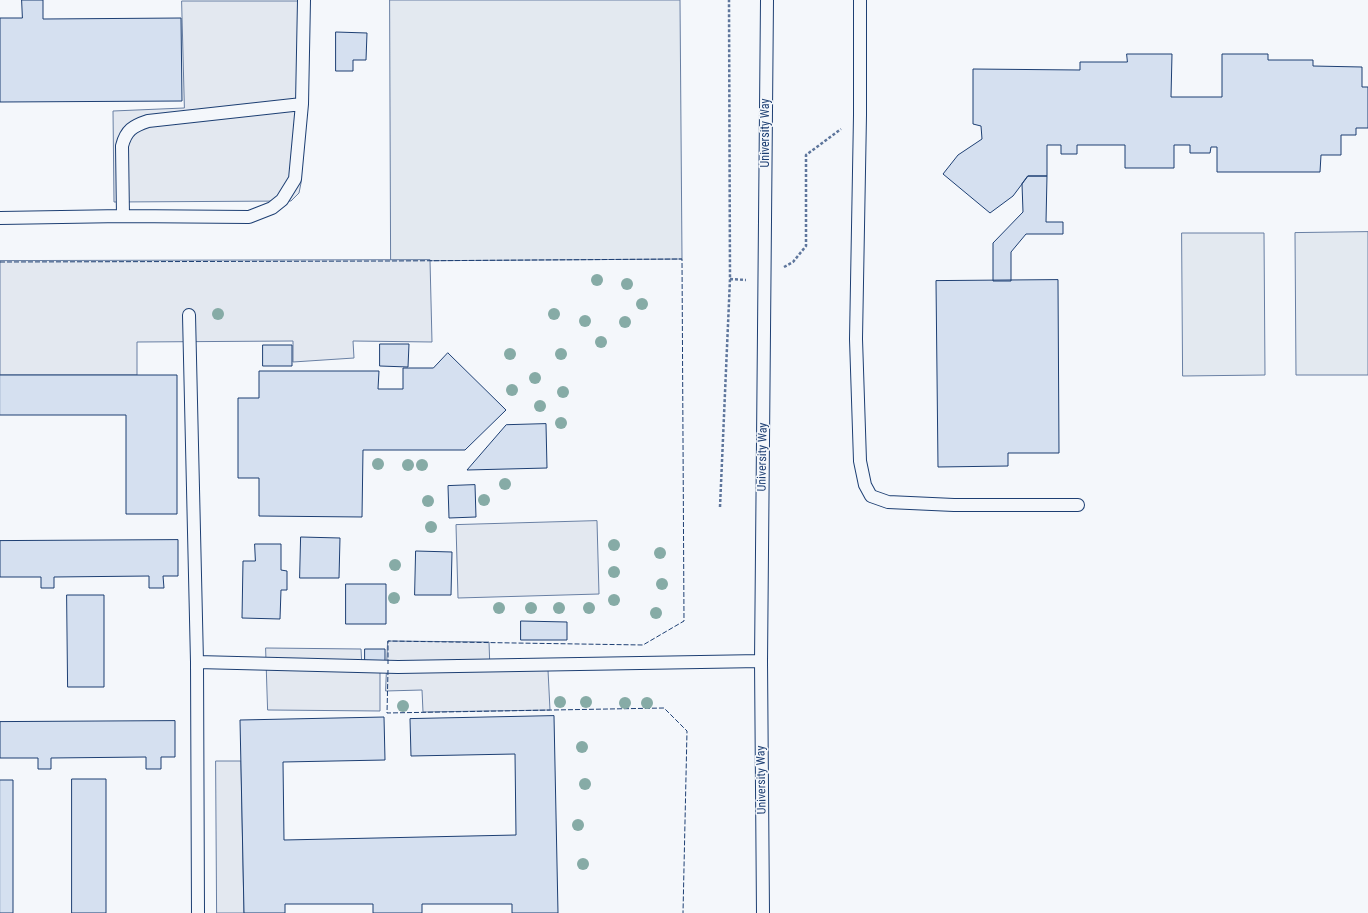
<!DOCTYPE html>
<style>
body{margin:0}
canvas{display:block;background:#f4f7fb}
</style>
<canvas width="1368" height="913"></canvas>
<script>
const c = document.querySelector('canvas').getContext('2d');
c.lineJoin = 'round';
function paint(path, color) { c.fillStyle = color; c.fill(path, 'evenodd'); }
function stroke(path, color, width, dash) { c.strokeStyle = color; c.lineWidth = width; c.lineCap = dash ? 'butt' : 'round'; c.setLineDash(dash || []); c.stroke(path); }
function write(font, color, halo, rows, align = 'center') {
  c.font = font + ' "Roboto Condensed",sans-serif'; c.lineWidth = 3; c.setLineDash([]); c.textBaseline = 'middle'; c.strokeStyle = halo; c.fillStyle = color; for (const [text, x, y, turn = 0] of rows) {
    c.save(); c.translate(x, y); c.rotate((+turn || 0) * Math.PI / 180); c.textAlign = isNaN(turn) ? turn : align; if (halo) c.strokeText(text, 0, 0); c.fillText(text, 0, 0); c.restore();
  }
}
const green = new Path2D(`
 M 390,0 L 680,0 L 682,259 L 391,261 Z
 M 1368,232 L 1368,375 L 1296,375 L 1295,233 Z
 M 1182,233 L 1264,233 L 1265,375 L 1183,376 Z`);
const parking = new Path2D(`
 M 182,1 L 301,1 L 301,183 L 299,193 L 291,201 L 114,202 L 113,111 L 184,108 Z
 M 430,260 L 432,342 L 353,341 L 354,358 L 293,362 L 293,341 L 137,342 L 137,375 L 0,375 L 0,261 Z
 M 597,521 L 599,594 L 458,598 L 456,525 Z
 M 388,641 L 489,642 L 490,670 L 548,670 L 550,710 L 423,712 L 422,690 L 386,691 Z
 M 266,648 L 361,649 L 362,668 L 380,668 L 380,711 L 268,710 Z
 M 216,761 L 241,761 L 244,913 L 217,913 Z`);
const building = new Path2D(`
 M 22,0 L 43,0 L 43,19 L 181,18 L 182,101 L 0,102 L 0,18 L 22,18 Z
 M 336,32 L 367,33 L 366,60 L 353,60 L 353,71 L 336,71 Z
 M 1127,54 L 1172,54 L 1171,97 L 1222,97 L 1222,54 L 1268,54 L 1268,60 L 1313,60 L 1313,66 L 1362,67 L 1362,87 L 1368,87 L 1368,128 L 1356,128 L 1356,135 L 1341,135 L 1341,155 L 1321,155 L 1320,172 L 1217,172 L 1217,147 L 1211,147 L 1210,153 L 1190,153 L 1190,145 L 1174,145 L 1174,168 L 1125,168 L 1125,145 L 1077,145 L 1077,154 L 1061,154 L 1061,145 L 1047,145 L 1047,176 L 1028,176 L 1013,196 L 990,213 L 943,174 L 958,155 L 982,139 L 981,126 L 973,124 L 973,69 L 1080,70 L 1080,62 L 1127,62 Z
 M 1028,176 L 1047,176 L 1046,222 L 1063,222 L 1063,234 L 1026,234 L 1011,252 L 1011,281 L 993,281 L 993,243 L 1023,212 L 1022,184 Z
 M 1058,280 L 1059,453 L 1008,453 L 1008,466 L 938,467 L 936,281 Z
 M 380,344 L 409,344 L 408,367 L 380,366 Z
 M 263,345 L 292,345 L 292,366 L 263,366 Z
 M 448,353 L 506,410 L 465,450 L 363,450 L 362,517 L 259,516 L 259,478 L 238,478 L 238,398 L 259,398 L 259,371 L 379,371 L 378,389 L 403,389 L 403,368 L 433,368 Z
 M 0,375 L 177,375 L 177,514 L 126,514 L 126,415 L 0,415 Z
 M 546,424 L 547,468 L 467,470 L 506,425 Z
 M 475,485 L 476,517 L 449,518 L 448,486 Z
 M 301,537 L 340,538 L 339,578 L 300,578 Z
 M 178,540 L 178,576 L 163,576 L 164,588 L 149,588 L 149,576 L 54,577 L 54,588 L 41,588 L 41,577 L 0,577 L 0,541 Z
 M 255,544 L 281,544 L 281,570 L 287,571 L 287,590 L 281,590 L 280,619 L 242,618 L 243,561 L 255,561 Z
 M 416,551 L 452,552 L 451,595 L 415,595 Z
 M 346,584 L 386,584 L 386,624 L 346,624 Z
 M 67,595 L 104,595 L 104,687 L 68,687 Z
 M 521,621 L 567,622 L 567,640 L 521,640 Z
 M 365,649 L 385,649 L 385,666 L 365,665 Z
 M 554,716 L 558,913 L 512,913 L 512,904 L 422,904 L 422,913 L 373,913 L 373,904 L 285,904 L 285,913 L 244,913 L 240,720 L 384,717 L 385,760 L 283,762 L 284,840 L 516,835 L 515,754 L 411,756 L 410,719 Z
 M 175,721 L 175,757 L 161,757 L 161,769 L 146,769 L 146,757 L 51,758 L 51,769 L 38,769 L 38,758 L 0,758 L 0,722 Z
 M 72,779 L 106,779 L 106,913 L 72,913 Z
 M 0,780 L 13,780 L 13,913 L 0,913 Z`);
const path = new Path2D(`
 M 784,267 L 793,262 L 806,246 L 806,155 L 841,129
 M 730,279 L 746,280
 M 720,507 L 730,279 L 729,0`);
const lane = new Path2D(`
 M 860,0 L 860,115 L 856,339 L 860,461 L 865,485 L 871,496 L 888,502 L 954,505 L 1078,505
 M 123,216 L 122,146 C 126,130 133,126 148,121 L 302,104
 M 0,218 L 123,216 L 249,217 L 272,208 L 282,200 L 295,179 L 302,104 L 304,0
 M 189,315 L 197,662
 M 198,913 L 197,662 L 398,667 L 761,661
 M 763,913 L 761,661 L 767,0`);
const fence = new Path2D(`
 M 0,262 L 391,261 L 682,259 L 684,621 L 643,645 L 388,641 L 388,664
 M 388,670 L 387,713 L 664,708 L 687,731 L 683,913`);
const trees = [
 [597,280],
 [627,284],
 [642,304],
 [218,314],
 [554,314],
 [585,321],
 [625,322],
 [601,342],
 [510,354],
 [561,354],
 [535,378],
 [512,390],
 [563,392],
 [540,406],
 [561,423],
 [378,464],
 [408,465],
 [422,465],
 [505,484],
 [484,500],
 [428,501],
 [431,527],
 [614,545],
 [660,553],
 [395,565],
 [614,572],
 [662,584],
 [394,598],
 [614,600],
 [499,608],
 [531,608],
 [559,608],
 [589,608],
 [656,613],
 [560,702],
 [586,702],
 [625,703],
 [647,703],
 [403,706],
 [582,747],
 [585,784],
 [578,825],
 [583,864]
];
const streetNames = [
 ["University Way",766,133,-90],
 ["University Way",763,457,-89],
 ["University Way",762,780,-91]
];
paint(green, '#e3e9f0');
stroke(green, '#687fa3', 1);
paint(parking, '#e3e8f0');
stroke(parking, '#687fa3', 1);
paint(building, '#d5e0f0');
stroke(building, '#1d3f73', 1);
stroke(lane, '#1d3f73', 14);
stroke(path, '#5e769c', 2.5, [3, 2]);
stroke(lane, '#f4f7fb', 12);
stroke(fence, '#1d3f73', 1, [5, 2]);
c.fillStyle = '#86aba6';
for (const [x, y] of trees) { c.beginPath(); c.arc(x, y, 6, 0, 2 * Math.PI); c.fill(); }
write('12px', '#1d3f73', '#f4f7fb', streetNames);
</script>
